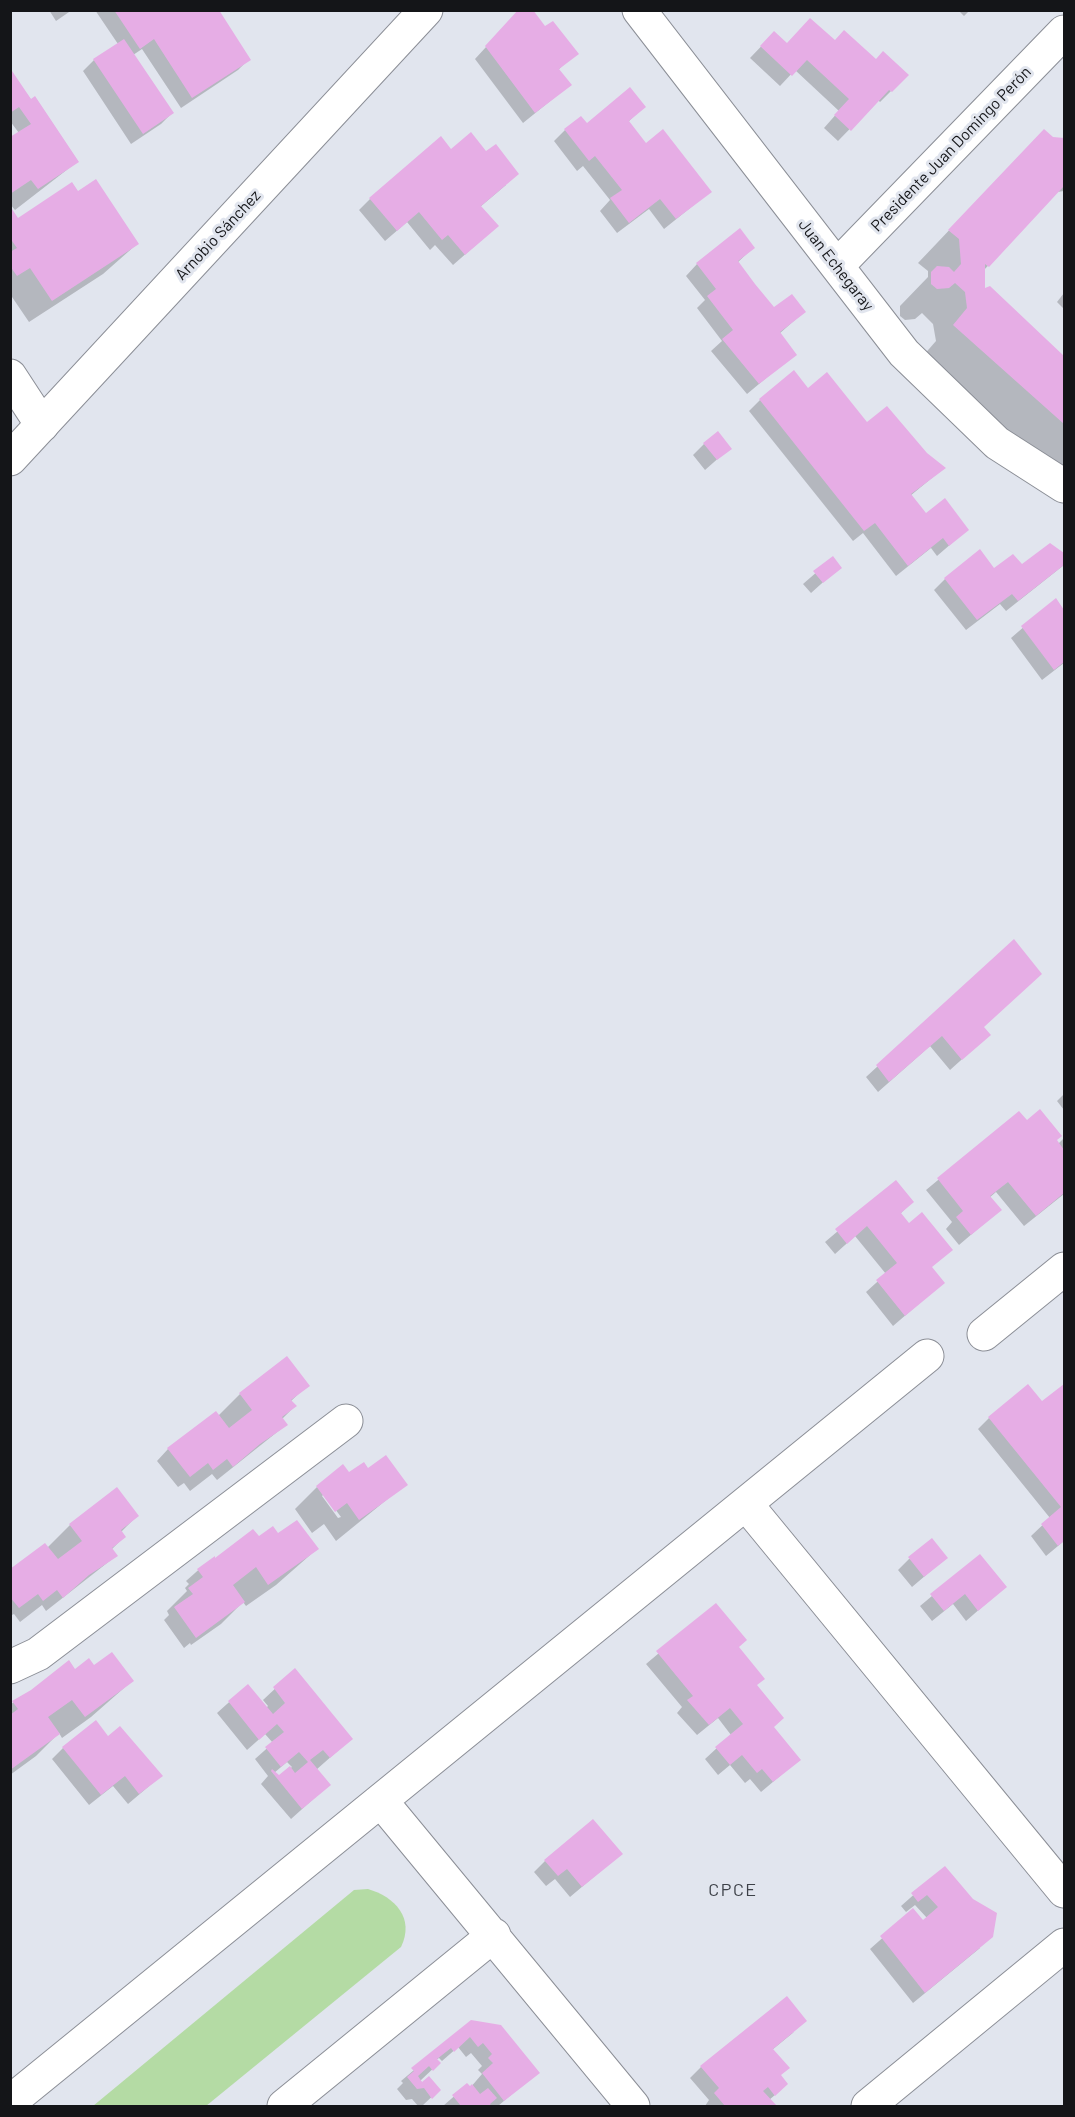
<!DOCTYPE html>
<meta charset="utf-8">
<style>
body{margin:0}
#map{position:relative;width:1075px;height:2117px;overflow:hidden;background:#e1e5ee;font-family:Barlow,sans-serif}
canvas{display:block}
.frame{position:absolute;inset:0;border:12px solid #141518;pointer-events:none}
</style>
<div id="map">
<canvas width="1075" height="2117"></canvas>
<div class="frame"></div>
</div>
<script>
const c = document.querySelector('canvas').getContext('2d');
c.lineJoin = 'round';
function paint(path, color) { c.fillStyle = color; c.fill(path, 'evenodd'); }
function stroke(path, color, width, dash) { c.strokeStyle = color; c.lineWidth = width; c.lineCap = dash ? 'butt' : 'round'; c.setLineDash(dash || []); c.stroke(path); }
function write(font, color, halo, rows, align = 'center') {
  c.font = font + ' Barlow,sans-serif'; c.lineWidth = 6; c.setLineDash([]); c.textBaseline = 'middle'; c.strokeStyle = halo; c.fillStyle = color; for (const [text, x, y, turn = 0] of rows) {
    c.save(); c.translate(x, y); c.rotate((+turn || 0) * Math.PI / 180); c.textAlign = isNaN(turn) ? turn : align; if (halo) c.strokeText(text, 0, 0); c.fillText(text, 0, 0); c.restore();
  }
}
const green = new Path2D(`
 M 368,1889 C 395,1897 415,1918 401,1947 L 206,2106 L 93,2106 L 354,1890 Z`);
const shadow = new Path2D(`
 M 49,10 L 72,10 L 56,21 Z
 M 95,10 L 217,10 L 249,59 L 238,70 L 181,108 L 142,49 L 133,55 L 172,113 L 161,124 L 131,144 L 83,71 L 94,60 L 118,44 Z
 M 520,10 L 577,53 L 558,70 L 570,85 L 523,123 L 475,59 Z
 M 958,10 L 970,10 L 964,16 Z
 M 811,20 L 891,91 L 880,102 L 878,100 L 838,141 L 824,128 L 839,111 L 795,70 L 780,86 L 750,58 L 774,33 L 787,45 Z
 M 10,71 L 77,162 L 15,210 L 10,204 L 10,139 L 19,133 L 10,121 Z
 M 644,107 L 628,122 L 646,145 L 710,192 L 664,229 L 649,209 L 617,233 L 600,211 L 610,200 L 583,166 L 577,171 L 554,141 L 565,130 Z
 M 1064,136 L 1064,191 L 1057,192 L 984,270 L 983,291 L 990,288 L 1064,358 L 1064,478 L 1025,451 L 922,357 L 936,341 L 933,324 L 922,313 L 915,319 L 905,320 L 900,316 L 900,306 L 928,277 L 928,271 L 918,263 L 1013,163 L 1053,138 L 1062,139 Z
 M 451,151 L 486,153 L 506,185 L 480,207 L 485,237 L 453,265 L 435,245 L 430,250 L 407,222 L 385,241 L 359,210 L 370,199 Z
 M 78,193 L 137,244 L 103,274 L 29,322 L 10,294 L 10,209 L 17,220 Z
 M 753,248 L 737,263 L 774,309 L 804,312 L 779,334 L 795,354 L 747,394 L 711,351 L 722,341 L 697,308 L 705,300 L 686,276 L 697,264 Z
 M 1064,293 L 1064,309 L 1057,302 Z
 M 808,390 L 867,424 L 926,455 L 944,468 L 910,496 L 925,516 L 967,530 L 937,556 L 931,548 L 896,576 L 863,533 L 853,541 L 749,411 L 760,400 Z
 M 704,444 L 730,448 L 705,470 L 693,455 Z
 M 1050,545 L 1064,554 L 1064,565 L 1006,611 L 1000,604 L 966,630 L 934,590 L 945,579 L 1022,566 Z
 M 833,558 L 840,567 L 811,593 L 803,584 Z
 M 1055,600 L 1064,612 L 1064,663 L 1042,680 L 1011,638 Z
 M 1014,941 L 983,1027 L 989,1035 L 950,1070 L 930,1046 L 878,1092 L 866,1077 Z
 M 1064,1094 L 1064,1110 L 1057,1101 Z
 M 1019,1113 L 1026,1122 L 1058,1144 L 1064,1138 L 1064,1194 L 1024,1226 L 996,1192 L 989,1198 L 1000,1210 L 959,1245 L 946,1229 L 952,1222 L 926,1190 Z
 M 896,1182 L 912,1202 L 900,1214 L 931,1268 L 943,1283 L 893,1326 L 866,1292 L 886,1274 L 855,1236 L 835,1254 L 825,1242 Z
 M 308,1385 L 291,1401 L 295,1406 L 282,1419 L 286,1425 L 217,1480 L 212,1474 L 190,1491 L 184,1483 L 178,1487 L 157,1461 L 168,1449 L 218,1416 L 240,1394 Z
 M 1064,1386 L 1064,1541 L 1046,1556 L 1031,1536 L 1050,1518 L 978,1429 L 989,1418 L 1041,1403 Z
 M 342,1477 L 406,1484 L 336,1541 L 324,1524 L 312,1533 L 295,1509 L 317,1487 ZM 324,1494 L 341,1517 L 338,1518 L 322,1496 Z
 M 117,1489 L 137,1516 L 121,1532 L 124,1537 L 111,1550 L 116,1556 L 46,1611 L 42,1605 L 20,1622 L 14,1614 L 10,1616 L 10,1571 L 47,1548 L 70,1525 Z
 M 278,1535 L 317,1549 L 276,1585 L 246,1606 L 243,1602 L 221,1624 L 191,1645 L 190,1643 L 184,1648 L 164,1620 L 169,1615 L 167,1611 L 187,1591 L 185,1588 L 189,1584 L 186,1581 L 204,1565 Z
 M 980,1556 L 1005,1587 L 966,1621 L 953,1604 L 932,1621 L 920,1606 Z
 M 946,1558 L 912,1587 L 898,1570 L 909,1559 Z
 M 716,1605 L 756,1686 L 772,1728 L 799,1760 L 761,1792 L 750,1779 L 745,1783 L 730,1765 L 718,1775 L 705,1759 L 731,1735 L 718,1718 L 697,1735 L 677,1713 L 682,1707 L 646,1664 Z
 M 93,1667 L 132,1681 L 91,1717 L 62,1738 L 59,1733 L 36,1756 L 10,1775 L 10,1705 L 20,1697 L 74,1671 Z
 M 295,1670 L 351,1739 L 316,1770 L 329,1785 L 291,1819 L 261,1784 L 268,1776 L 255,1759 L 273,1743 L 265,1734 L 247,1750 L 217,1713 L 247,1686 L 266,1708 L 268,1706 L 263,1700 ZM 287,1762 L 292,1767 L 278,1778 L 274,1773 Z
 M 108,1738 L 161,1776 L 128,1804 L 113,1786 L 89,1805 L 52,1759 L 63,1748 Z
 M 621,1854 L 570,1897 L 555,1879 L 546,1886 L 534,1872 L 545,1861 Z
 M 944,1868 L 980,1948 L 913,2003 L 870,1949 L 913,1911 L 922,1922 L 927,1918 L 915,1905 L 906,1912 L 901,1906 Z
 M 471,2022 L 538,2072 L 498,2106 L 443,2106 L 467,2085 L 470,2088 L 482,2074 L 478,2070 L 482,2066 L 471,2053 L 466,2057 L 458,2047 L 442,2061 L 439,2058 L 436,2060 L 439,2063 L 420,2081 L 439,2090 L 422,2106 L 418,2106 L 412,2099 L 406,2100 L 397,2089 L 403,2083 L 401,2081 Z
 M 794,2032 L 772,2050 L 780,2076 L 775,2095 L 769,2100 L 775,2106 L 705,2106 L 709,2100 L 690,2078 L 701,2067 Z`);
const building = new Path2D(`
 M 114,10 L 219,10 L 251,60 L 192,98 L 154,39 L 140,49 Z
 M 518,10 L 533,10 L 545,26 L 553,21 L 579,54 L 559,69 L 572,85 L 535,113 L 485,46 Z
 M 810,18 L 835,40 L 844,30 L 876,59 L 883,51 L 909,75 L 892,92 L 889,90 L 851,131 L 834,115 L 849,99 L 807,60 L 792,76 L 760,46 L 774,31 L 787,43 Z
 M 124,39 L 174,113 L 143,134 L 93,59 Z
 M 10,68 L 31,99 L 35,96 L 79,162 L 38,189 L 31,180 L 10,194 L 10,137 L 31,124 L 19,107 L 10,113 Z
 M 630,87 L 646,107 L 629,121 L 646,143 L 663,129 L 712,192 L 676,219 L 660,199 L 629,223 L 610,198 L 622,190 L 595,156 L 589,161 L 564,129 L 581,116 L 587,123 Z
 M 1044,129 L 1053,137 L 1064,138 L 1064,186 L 989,267 L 985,264 L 985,288 L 990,286 L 1064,356 L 1064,424 L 953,325 L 967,308 L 965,292 L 955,283 L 949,288 L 937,289 L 931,284 L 931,272 L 937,266 L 949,267 L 954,272 L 961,264 L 959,239 L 948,230 Z
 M 471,132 L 486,151 L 496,144 L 519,174 L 481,206 L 499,226 L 465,255 L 448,235 L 442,240 L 419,212 L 397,231 L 369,198 L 441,136 L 451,149 Z
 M 96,179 L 139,244 L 52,301 L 30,268 L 17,276 L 10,266 L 10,252 L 17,248 L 10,238 L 10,206 L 18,218 L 72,182 L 78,191 Z
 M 740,228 L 755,248 L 738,261 L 755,284 L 774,307 L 792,294 L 806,312 L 780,332 L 797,355 L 759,384 L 722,339 L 733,330 L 707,296 L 716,289 L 696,263 Z
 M 794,370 L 808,388 L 827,372 L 867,422 L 887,406 L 927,453 L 946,468 L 911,494 L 926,513 L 945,498 L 969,530 L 949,546 L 943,538 L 908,566 L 875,523 L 864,531 L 759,399 Z
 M 718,431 L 732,449 L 717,460 L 703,443 Z
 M 1050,543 L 1064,553 L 1064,565 L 1018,601 L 1012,594 L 977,620 L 944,578 L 980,549 L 994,568 L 1013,554 L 1022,564 Z
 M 833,556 L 842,568 L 823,583 L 813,571 Z
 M 1056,598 L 1064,610 L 1064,662 L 1054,670 L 1021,626 Z
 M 1014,939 L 1042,974 L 984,1027 L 991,1035 L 962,1060 L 942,1036 L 889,1082 L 876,1065 Z
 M 1040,1109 L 1062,1136 L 1057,1140 L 1064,1150 L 1064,1193 L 1036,1216 L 1008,1182 L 990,1196 L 1002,1210 L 971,1235 L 956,1217 L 963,1211 L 937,1178 L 1019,1111 L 1027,1120 Z
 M 896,1180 L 914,1202 L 901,1213 L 909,1223 L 922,1212 L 953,1250 L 932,1267 L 945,1283 L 905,1316 L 876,1280 L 897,1263 L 867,1226 L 847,1244 L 835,1229 Z
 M 287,1356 L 310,1386 L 291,1400 L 297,1406 L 282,1417 L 288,1425 L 260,1444 L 233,1467 L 227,1459 L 213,1470 L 208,1463 L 190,1477 L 167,1448 L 216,1411 L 229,1428 L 252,1410 L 239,1393 Z
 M 1028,1384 L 1042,1401 L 1064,1384 L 1064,1541 L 1058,1546 L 1041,1524 L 1061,1507 L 988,1417 Z
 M 386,1455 L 408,1485 L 359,1520 L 347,1503 L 335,1512 L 316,1486 L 343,1464 L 349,1472 L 364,1462 L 368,1468 Z
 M 117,1487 L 139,1516 L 121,1530 L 126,1537 L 112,1548 L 118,1556 L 89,1575 L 63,1598 L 57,1590 L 43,1601 L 38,1594 L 19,1608 L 10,1597 L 10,1569 L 45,1543 L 58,1559 L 82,1541 L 69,1524 Z
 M 297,1520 L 319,1549 L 268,1585 L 256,1567 L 233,1585 L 245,1602 L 196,1638 L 174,1607 L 193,1594 L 188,1588 L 203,1577 L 197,1569 L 215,1556 L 215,1558 L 253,1529 L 259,1536 L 273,1526 L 278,1533 Z
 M 932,1538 L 948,1558 L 924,1577 L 908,1557 Z
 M 980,1554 L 1007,1587 L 978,1611 L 965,1594 L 944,1611 L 930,1594 Z
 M 716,1603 L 747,1640 L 739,1647 L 765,1679 L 757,1685 L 784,1718 L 774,1727 L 801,1760 L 773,1782 L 762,1769 L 757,1773 L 742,1755 L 730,1765 L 715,1747 L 743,1724 L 730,1708 L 709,1725 L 687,1700 L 693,1696 L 656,1651 Z
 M 112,1652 L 134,1681 L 85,1717 L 72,1700 L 48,1717 L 60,1734 L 10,1770 L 10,1715 L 18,1709 L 12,1701 L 31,1690 L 69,1660 L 75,1669 L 89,1658 L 94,1665 Z
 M 295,1668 L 353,1739 L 330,1758 L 323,1750 L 310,1760 L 331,1785 L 302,1809 L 271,1771 L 272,1769 L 279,1775 L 290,1766 L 295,1773 L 308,1762 L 299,1752 L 281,1767 L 265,1747 L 284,1732 L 277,1724 L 259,1740 L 228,1701 L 248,1684 L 273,1714 L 285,1703 L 273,1687 Z
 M 96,1720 L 108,1736 L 120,1726 L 163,1776 L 139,1794 L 125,1776 L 101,1795 L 62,1747 Z
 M 593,1819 L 623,1854 L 582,1887 L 567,1869 L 558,1876 L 544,1860 Z
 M 945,1866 L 973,1899 L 997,1913 L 993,1937 L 925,1993 L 880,1936 L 913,1908 L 923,1920 L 938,1907 L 927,1895 L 918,1902 L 911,1893 Z
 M 787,1996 L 807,2021 L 773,2049 L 790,2068 L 781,2075 L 788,2084 L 775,2096 L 768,2087 L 763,2091 L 777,2106 L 725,2106 L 714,2093 L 719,2088 L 700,2066 Z
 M 471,2020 L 501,2025 L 540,2073 L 504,2101 L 482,2073 L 493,2063 L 488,2058 L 492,2054 L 483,2043 L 478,2047 L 470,2037 L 454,2052 L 451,2048 L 437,2059 L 441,2063 L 433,2071 L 429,2066 L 418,2076 L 422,2082 L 429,2076 L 441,2090 L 432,2099 L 424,2088 L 417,2089 L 407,2077 L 414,2071 L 411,2068 Z
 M 467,2083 L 470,2086 L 472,2084 L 480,2094 L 488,2088 L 497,2098 L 490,2104 L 491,2106 L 461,2106 L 452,2095 Z`);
const minor = new Path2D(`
 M 639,10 L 904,353 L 997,443 L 1064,486
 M 837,266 L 1064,32
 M 10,376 L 42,425
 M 984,1334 L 1064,1269
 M 746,1504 L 1064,1891
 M 10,1667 L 38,1654 L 346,1421
 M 381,1801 L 633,2106
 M 10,2102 L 927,1356
 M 284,2106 L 494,1935
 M 868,2106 L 1064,1945`);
const tertiary = new Path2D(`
 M 10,459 L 426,10`);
const streetNames = [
 ["Presidente Juan Domingo Perón",951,149,-46],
 ["Arnobio Sánchez",218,235,-47],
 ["Juan Echegaray",836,265,52]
];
const neighbourhoodNames = [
 ["CPCE",733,1890]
];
paint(green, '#b4dba4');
paint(shadow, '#0003');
paint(building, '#e6ade5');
stroke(minor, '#8b8e96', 35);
stroke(tertiary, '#8b8e96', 35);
stroke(minor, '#fff', 33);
stroke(tertiary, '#fff', 33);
write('16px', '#141518', '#e1e5ee', streetNames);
c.letterSpacing = '1.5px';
write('18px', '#3d4148', '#e1e5ee', neighbourhoodNames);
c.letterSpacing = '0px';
</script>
